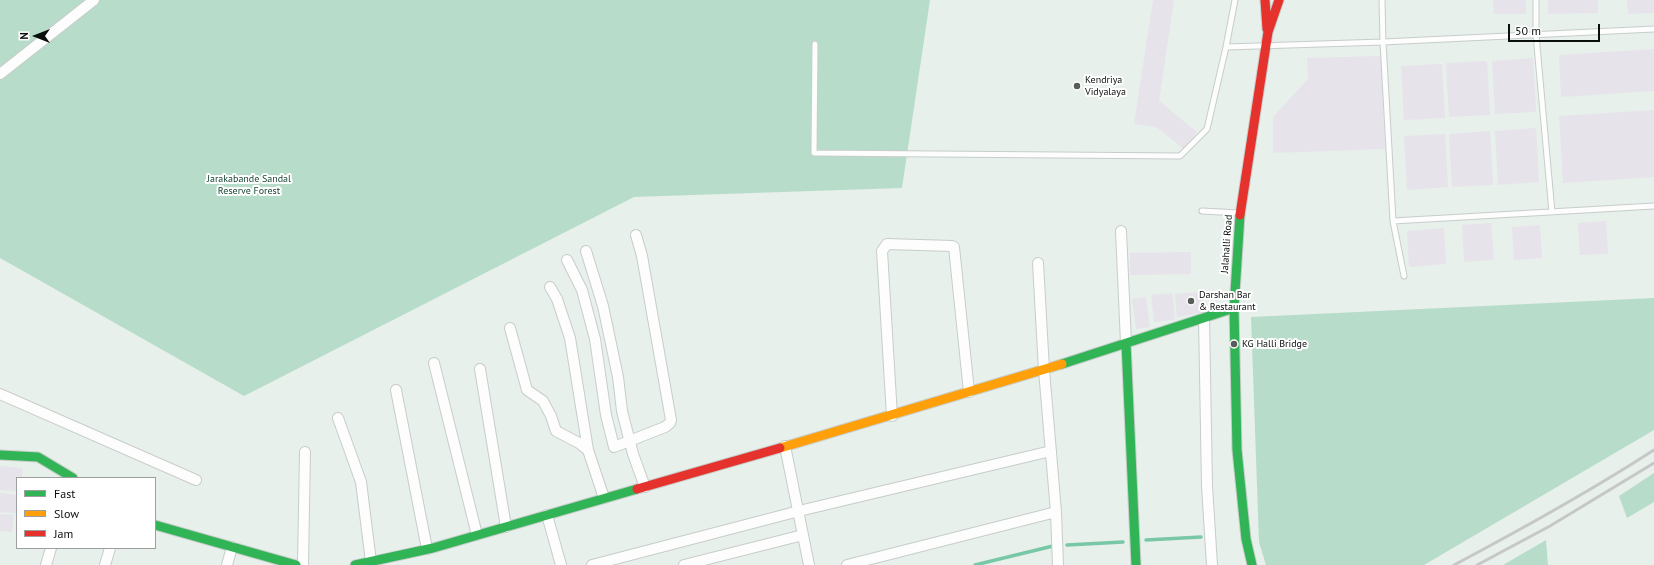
<!DOCTYPE html>
<style>
body{margin:0}
#map{position:relative;width:1654px;height:565px;overflow:hidden;background:#e8f0eb;font-family:"PT Sans",sans-serif}
canvas{display:block}
.legend{position:absolute;left:16px;top:477px;width:140px;height:72px;box-sizing:border-box;background:#fff;border:1px solid #9d9f9e;margin:0;padding:5px 7px;list-style:none;font-size:12px;color:#0a0e0c}
.legend li{display:flex;align-items:center;gap:8px;height:20px}
.legend b{width:20px;border:1px solid #9d9f9e}
.north{position:absolute;left:16px;top:16px;width:40px;height:40px;-webkit-text-stroke:3px #fff;paint-order:stroke;rotate:270deg;font-size:11px;font-weight:700;line-height:16px;text-align:center;color:#0a0e0c}
.north::after{content:'';display:block;margin:auto;width:14px;height:18px;background:#0a0e0c;clip-path:polygon(50% 0,100% 100%,50% 72%,0 100%)}
.scale{position:absolute;left:1508px;top:24px;width:92px;height:18px;box-sizing:border-box;border:2px solid #0a0e0c;border-top:0;padding-left:5px;font-size:12px;line-height:14px;white-space:nowrap;color:#0a0e0c;-webkit-text-stroke:3px #fff;paint-order:stroke}
</style>
<div id="map">
<canvas width="1654" height="565"></canvas>
<ul class="legend">
<li><b style="height:5px;background:#30b455"></b>Fast</li>
<li><b style="height:5px;background:#ff9f0a"></b>Slow</li>
<li><b style="height:5px;background:#e5322d"></b>Jam</li>
</ul>
<div class="north">N</div>
<div class="scale">50 m</div>
</div>
<script>
const c = document.querySelector('canvas').getContext('2d');
c.lineJoin = 'round';
function paint(path, color) { c.fillStyle = color; c.fill(path, 'evenodd'); }
function stroke(path, color, width, dash) { c.strokeStyle = color; c.lineWidth = width; c.lineCap = dash ? 'butt' : 'round'; c.setLineDash(dash || []); c.stroke(path); }
function write(font, color, halo, rows, align = 'center') {
  c.font = font + ' "PT Sans",sans-serif'; c.lineWidth = 4; c.setLineDash([]); c.textBaseline = 'middle'; c.strokeStyle = halo; c.fillStyle = color; for (const [text, x, y, turn = 0] of rows) {
    c.save(); c.translate(x, y); c.rotate((+turn || 0) * Math.PI / 180); c.textAlign = isNaN(turn) ? turn : align; if (halo) c.strokeText(text, 0, 0); c.fillText(text, 0, 0); c.restore();
  }
}
const green = new Path2D(`
 M 0,0 L 930,0 L 902,188 L 634,197 L 244,396 L 0,258 Z
 M 1654,298 L 1654,430 L 1424,565 L 1266,565 L 1259,542 L 1251,317 Z
 M 1654,473 L 1654,502 L 1627,518 L 1619,496 Z
 M 1546,540 L 1548,565 L 1503,565 Z`);
const stream = new Path2D(`
 M 1146,540 L 1201,537
 M 1067,545 L 1123,542
 M 975,565 L 1053,546`);
const building = new Path2D(`
 M 1153,0 L 1174,0 L 1159,101 L 1197,132 L 1184,149 L 1155,126 L 1155,127 L 1134,124 Z
 M 1493,0 L 1526,0 L 1526,14 L 1494,14 Z
 M 1548,0 L 1598,0 L 1598,13 L 1548,14 Z
 M 1627,0 L 1654,0 L 1654,13 L 1628,14 Z
 M 1654,49 L 1654,91 L 1561,97 L 1559,55 Z
 M 1381,56 L 1385,149 L 1273,153 L 1273,117 L 1308,79 L 1307,58 Z
 M 1533,58 L 1536,112 L 1495,114 L 1492,61 Z
 M 1487,61 L 1490,115 L 1449,117 L 1446,63 Z
 M 1442,64 L 1445,118 L 1404,120 L 1401,66 Z
 M 1654,110 L 1654,177 L 1563,183 L 1559,116 Z
 M 1536,128 L 1539,182 L 1498,185 L 1495,131 Z
 M 1490,131 L 1493,185 L 1452,187 L 1449,134 Z
 M 1445,134 L 1448,187 L 1407,190 L 1404,136 Z
 M 1606,221 L 1608,254 L 1580,255 L 1578,223 Z
 M 1491,223 L 1494,260 L 1464,262 L 1462,225 Z
 M 1540,225 L 1542,258 L 1514,260 L 1512,227 Z
 M 1444,228 L 1446,264 L 1409,267 L 1407,231 Z
 M 1191,252 L 1191,274 L 1130,275 L 1130,253 Z
 M 1203,292 L 1204,312 L 1177,317 L 1175,294 Z
 M 1172,293 L 1175,320 L 1154,322 L 1151,295 Z
 M 1146,297 L 1150,327 L 1136,329 L 1132,299 Z
 M 0,466 L 22,468 L 22,478 L 17,478 L 17,491 L 0,490 Z
 M 0,493 L 17,495 L 16,513 L 0,512 Z
 M 0,514 L 14,515 L 12,532 L 0,531 Z`);
const lane = new Path2D(`
 M 1382,0 L 1383,42 L 1393,221 L 1404,276
 M 1536,0 L 1536,35 L 1552,212
 M 815,44 L 814,153 L 1180,156 L 1207,129 L 1226,47 L 1235,0
 M 1226,47 L 1383,42 L 1654,29
 M 1202,211 L 1239,213
 M 1393,221 L 1654,206`);
const street = new Path2D(`
 M 0,74 L 94,0
 M 1121,231 L 1126,343
 M 586,251 L 603,306 L 618,377 L 622,411 L 633,454 L 645,487
 M 567,260 L 582,290 L 595,339 L 606,415 L 614,447 L 665,427 L 670,423 L 671,420 L 642,256 L 636,235
 M 1038,263 L 1044,370 L 1056,512 L 1058,565
 M 550,287 L 557,299 L 570,338 L 588,450
 M 1204,318 L 1207,486 L 1212,565
 M 510,328 L 527,390 L 543,401 L 551,416 L 556,431 L 579,443 L 588,450 L 604,498
 M 434,363 L 477,535
 M 480,369 L 506,527
 M 396,390 L 427,549
 M 0,394 L 196,480
 M 892,416 L 882,251 L 887,244 L 952,246 L 954,247 L 969,392
 M 338,418 L 361,482 L 371,562
 M 785,446 L 809,565
 M 547,515 L 561,565
 M 46,565 L 51,548
 M 105,565 L 110,548
 M 227,565 L 232,547
 M 303,565 L 305,452
 M 592,565 L 799,511 L 1051,451
 M 684,565 L 803,535
 M 847,565 L 1056,512`);
const fast = new Path2D(`
 M 1240,215 L 1234,308 L 1237,450 L 1246,539 L 1252,565
 M 1126,343 L 1136,565
 M 1062,364 L 1234,308
 M 0,455 L 38,457 L 73,478
 M 155,525 L 296,565
 M 355,565 L 433,548 L 637,489`);
const slow = new Path2D(`
 M 780,448 L 1062,364`);
const jam = new Path2D(`
 M 1265,0 L 1267,29
 M 1240,215 L 1268,32 L 1279,0
 M 637,489 L 780,448`);
const rail = new Path2D(`
 M 1454,565 C 1522,529 1589,492 1654,450
 M 1477,565 L 1550,526 L 1654,463`);
const markers = [
 [1077,86,4,"#585d5a"],
 [1191,301,4,"#585d5a"],
 [1234,344,4,"#585d5a"]
];
const poiNames = [
 ["Kendriya",1085,80],
 ["Vidyalaya",1085,92],
 ["Darshan Bar",1199,295],
 ["& Restaurant",1199,307],
 ["KG Halli Bridge",1242,344]
];
const parkNames = [
 ["Jarakabande Sandal",249,179],
 ["Reserve Forest",249,191]
];
const streetNames = [
 ["Jalahalli Road",1227,244,-86]
];
paint(green, '#b8dcca');
stroke(stream, '#78c7a6', 3.5);
paint(building, '#e6e3ea');
stroke(lane, '#c7cdca', 7);
stroke(street, '#c7cdca', 12);
stroke(fast, '#c7cdca', 11);
stroke(slow, '#c7cdca', 11);
stroke(jam, '#c7cdca', 11);
stroke(lane, '#fcfdfc', 5);
stroke(street, '#fcfdfc', 10);
stroke(fast, '#30b455', 9);
stroke(slow, '#ff9f0a', 9);
stroke(jam, '#e5322d', 9);
stroke(rail, '#c6c8c7', 3);
for (const [x, y, r, color] of markers) { const dot = new Path2D(); dot.arc(x, y, r, 0, 2 * Math.PI); c.fillStyle = color; c.fill(dot); stroke(dot, '#fff', 1.5); }
write('10px', '#0a0e0c', '#fff', poiNames, 'left');
write('10px', '#164431', '#fff', parkNames);
write('10px', '#0a0e0c', '#fff', streetNames);
</script>
